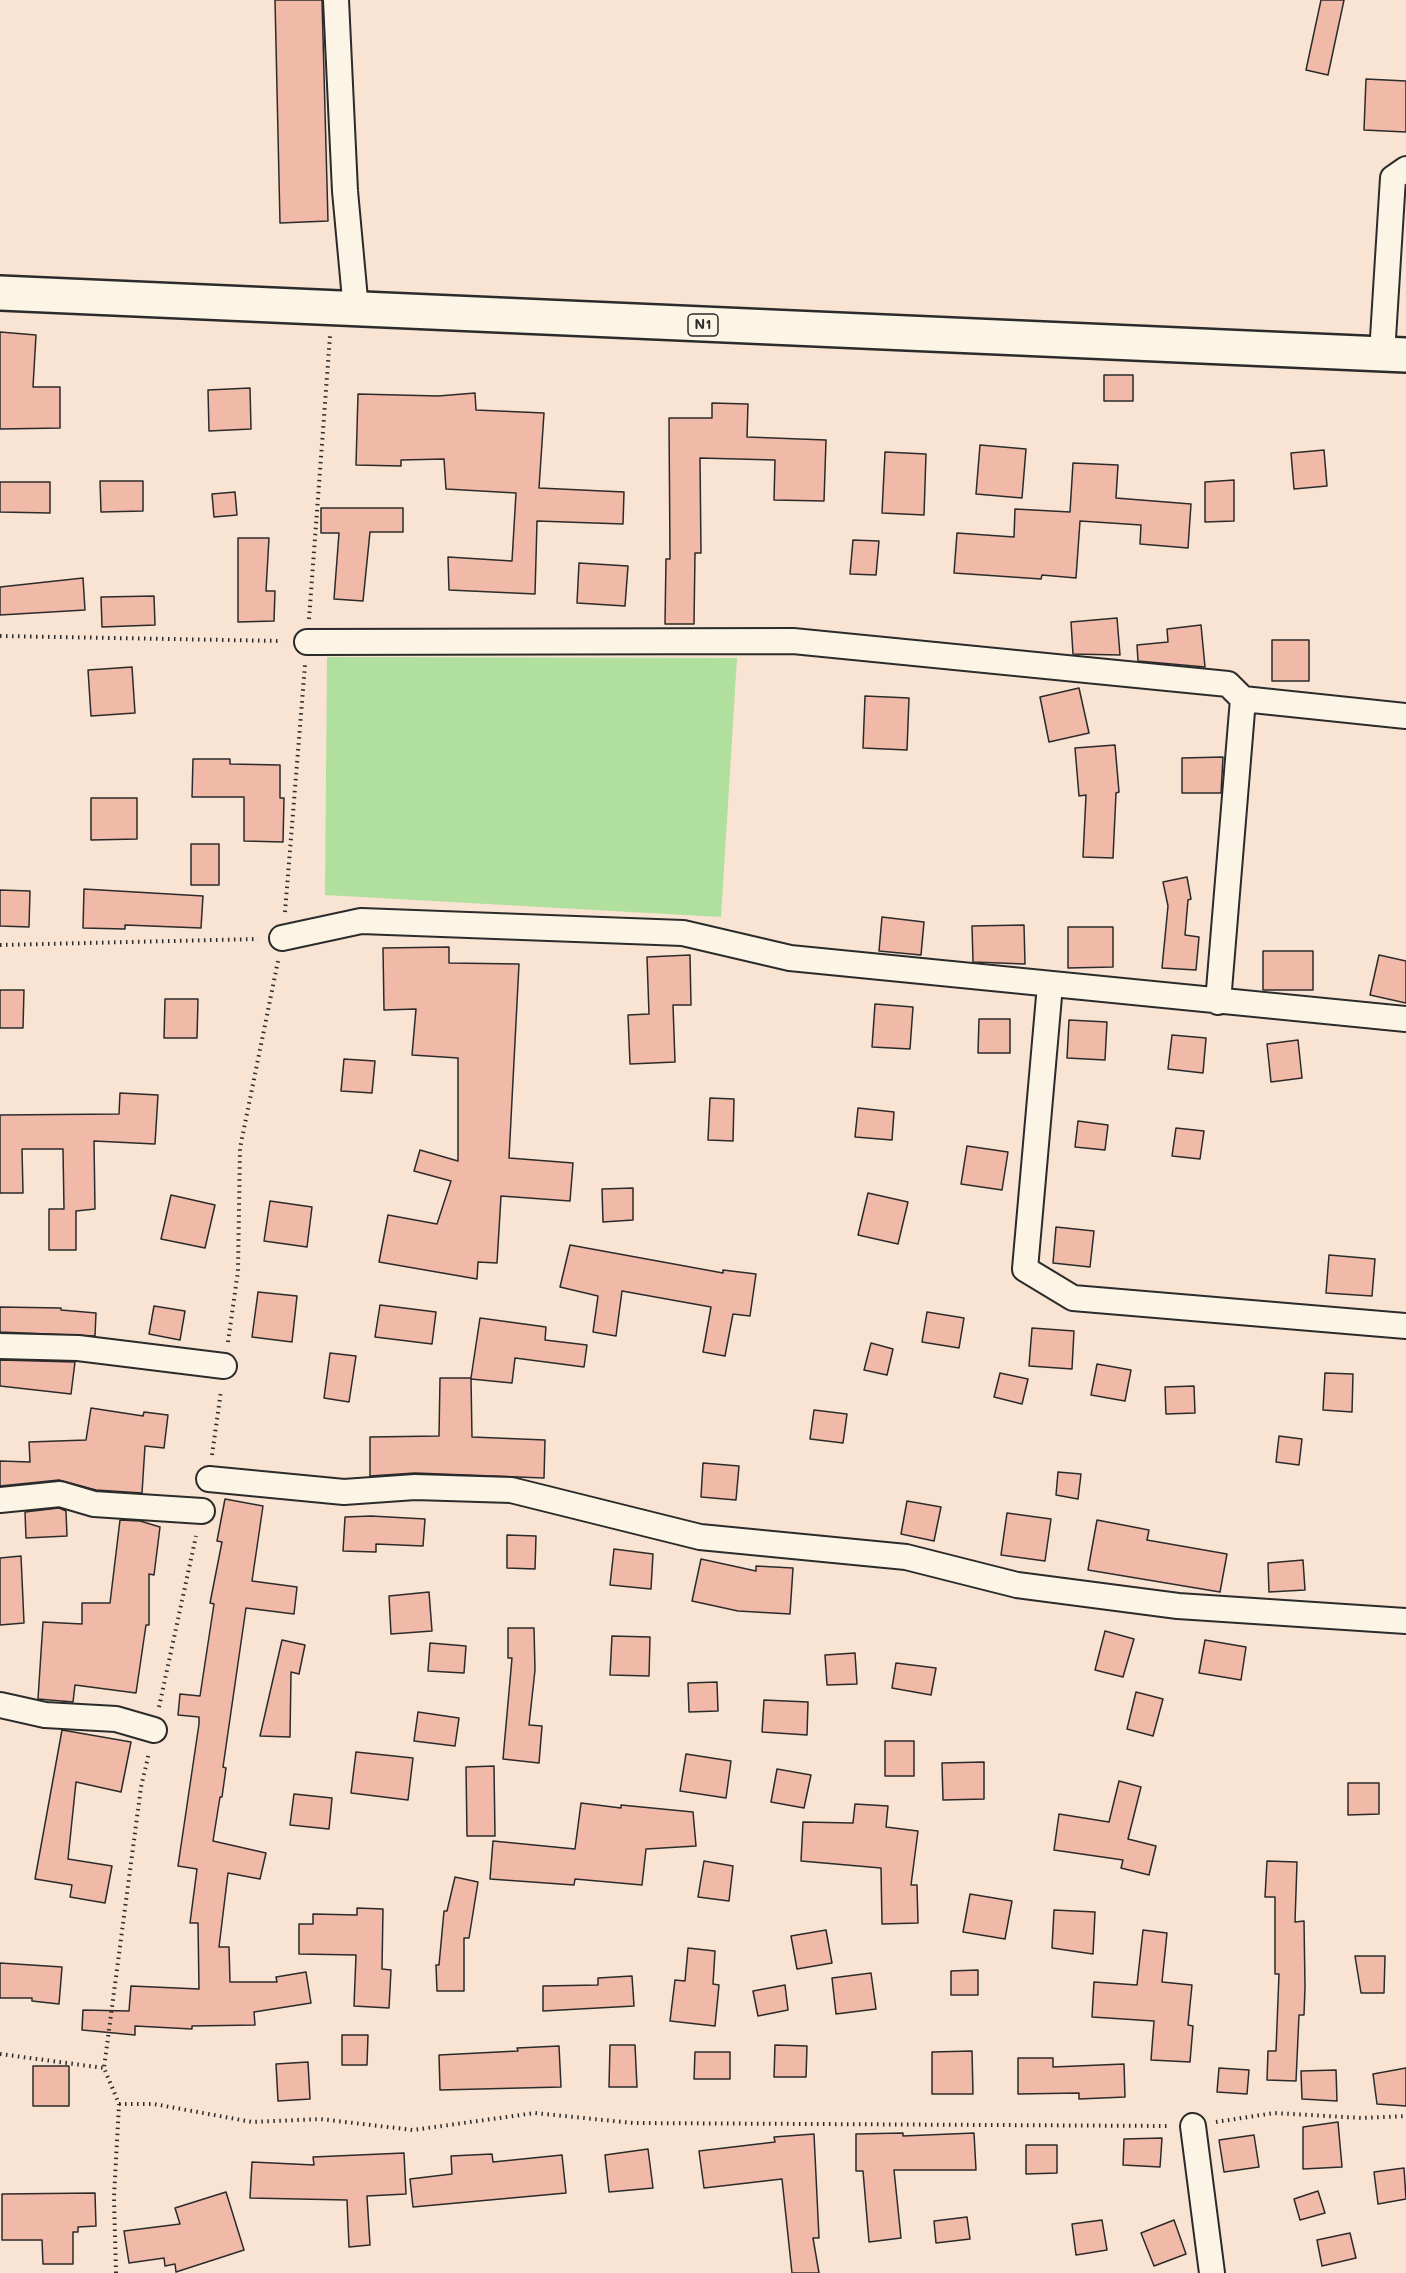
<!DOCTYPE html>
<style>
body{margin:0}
canvas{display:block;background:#f9e3d2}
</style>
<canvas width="1406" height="2273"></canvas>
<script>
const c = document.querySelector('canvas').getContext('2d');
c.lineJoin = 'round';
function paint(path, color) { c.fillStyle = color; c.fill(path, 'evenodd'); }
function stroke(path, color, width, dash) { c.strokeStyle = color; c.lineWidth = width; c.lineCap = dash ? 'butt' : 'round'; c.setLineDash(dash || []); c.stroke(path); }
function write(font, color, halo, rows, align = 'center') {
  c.font = font + ' Mali,sans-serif'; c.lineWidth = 5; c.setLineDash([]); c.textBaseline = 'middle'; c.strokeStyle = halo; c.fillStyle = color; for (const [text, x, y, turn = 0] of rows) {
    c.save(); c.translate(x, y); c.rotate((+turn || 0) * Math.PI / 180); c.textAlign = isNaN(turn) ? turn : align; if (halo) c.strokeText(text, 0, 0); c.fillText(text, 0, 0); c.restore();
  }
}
const green = new Path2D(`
 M 327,657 L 737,658 L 721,917 L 325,895 Z`);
const building = new Path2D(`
 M 275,0 L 322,0 L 328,221 L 280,223 Z
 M 1321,0 L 1344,0 L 1328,75 L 1306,70 Z
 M 1366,79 L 1406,81 L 1406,132 L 1364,130 Z
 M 0,332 L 36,335 L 33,387 L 60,387 L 60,428 L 0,429 Z
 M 1104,375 L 1133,375 L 1133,401 L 1104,401 Z
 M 250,388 L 251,429 L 209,431 L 208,390 Z
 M 475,393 L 476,410 L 544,413 L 539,488 L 624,492 L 623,524 L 537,521 L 535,594 L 449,590 L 448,557 L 512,561 L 516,493 L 446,489 L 444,459 L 401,460 L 401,466 L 356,465 L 358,394 L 438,396 Z
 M 712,403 L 748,404 L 747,437 L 826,440 L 824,501 L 774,500 L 775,460 L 700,458 L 701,553 L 695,553 L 694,624 L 665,624 L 666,559 L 670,559 L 669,418 L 712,418 Z
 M 980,445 L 1026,449 L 1022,498 L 976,494 Z
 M 1324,450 L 1327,486 L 1294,489 L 1291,453 Z
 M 885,452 L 926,454 L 924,515 L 882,513 Z
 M 1073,463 L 1118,465 L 1116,498 L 1191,504 L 1188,548 L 1140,544 L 1141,525 L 1080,521 L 1076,578 L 1042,575 L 1041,579 L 954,573 L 957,533 L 1014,537 L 1015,509 L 1070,512 Z
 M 1234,480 L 1234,521 L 1205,522 L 1205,482 Z
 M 100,481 L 143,481 L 143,511 L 101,512 Z
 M 0,482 L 50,482 L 50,513 L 0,512 Z
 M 235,492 L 237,515 L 214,517 L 212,494 Z
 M 321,508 L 403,508 L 403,532 L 370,532 L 363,601 L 334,599 L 339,533 L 321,533 Z
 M 238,538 L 269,538 L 266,591 L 275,591 L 274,621 L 238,622 Z
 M 853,540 L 879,541 L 876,575 L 850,574 Z
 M 579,563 L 628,566 L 625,606 L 577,603 Z
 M 83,578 L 85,610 L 0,615 L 0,587 Z
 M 154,596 L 155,625 L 102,627 L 101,597 Z
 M 1117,618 L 1120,655 L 1073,654 L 1071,622 Z
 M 1201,625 L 1205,667 L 1138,661 L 1137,645 L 1168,642 L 1167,629 Z
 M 1272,640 L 1309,640 L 1309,681 L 1272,681 Z
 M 132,667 L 135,713 L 91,716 L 88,670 Z
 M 1079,688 L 1089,733 L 1049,742 L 1040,697 Z
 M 865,696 L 909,698 L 907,750 L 863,748 Z
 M 1115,745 L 1119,792 L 1116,793 L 1113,858 L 1083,857 L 1086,795 L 1079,796 L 1075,748 Z
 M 1223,757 L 1221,793 L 1182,793 L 1182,758 Z
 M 193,759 L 230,759 L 230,764 L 280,765 L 280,798 L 284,798 L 283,842 L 244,841 L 244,797 L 192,797 Z
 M 91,798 L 137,798 L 137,839 L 91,840 Z
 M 191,844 L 219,844 L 219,885 L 191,885 Z
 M 1187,877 L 1191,899 L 1188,900 L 1185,935 L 1199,937 L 1196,970 L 1162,968 L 1168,906 L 1163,882 Z
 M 84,889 L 203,896 L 201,928 L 125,925 L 125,929 L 83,928 Z
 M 0,890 L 30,891 L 29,927 L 0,926 Z
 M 882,917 L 924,922 L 921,955 L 879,951 Z
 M 1024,925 L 1025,964 L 973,962 L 972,926 Z
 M 1068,927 L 1113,927 L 1113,967 L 1068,968 Z
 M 449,947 L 449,963 L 519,964 L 509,1158 L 573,1163 L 570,1201 L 501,1196 L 497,1263 L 478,1262 L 477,1279 L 379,1262 L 388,1215 L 437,1224 L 451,1181 L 414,1171 L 420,1150 L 458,1161 L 458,1058 L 412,1055 L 416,1009 L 384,1010 L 383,948 Z
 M 1263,951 L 1313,951 L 1313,990 L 1263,990 Z
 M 690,955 L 691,1005 L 673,1005 L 675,1062 L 630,1064 L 628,1015 L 649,1014 L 647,957 Z
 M 1379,955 L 1406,961 L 1406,1003 L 1370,995 Z
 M 0,990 L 24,990 L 23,1028 L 0,1028 Z
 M 165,999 L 198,999 L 197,1038 L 164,1038 Z
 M 875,1004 L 913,1007 L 910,1049 L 872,1047 Z
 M 979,1019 L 1010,1019 L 1010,1053 L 978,1053 Z
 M 1069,1020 L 1107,1022 L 1105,1060 L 1067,1058 Z
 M 1172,1035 L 1206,1038 L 1203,1073 L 1168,1069 Z
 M 1298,1040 L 1302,1078 L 1271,1082 L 1267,1044 Z
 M 344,1059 L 375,1061 L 372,1093 L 341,1091 Z
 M 120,1093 L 158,1095 L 155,1144 L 94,1141 L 95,1209 L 76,1211 L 76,1250 L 49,1250 L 49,1209 L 64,1209 L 63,1149 L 22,1149 L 23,1193 L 0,1193 L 0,1115 L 119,1114 Z
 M 710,1098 L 734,1099 L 733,1141 L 708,1140 Z
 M 858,1108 L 894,1112 L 892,1140 L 855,1137 Z
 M 1078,1121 L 1108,1125 L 1105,1150 L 1075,1147 Z
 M 1176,1128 L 1204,1131 L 1200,1159 L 1172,1156 Z
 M 967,1146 L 1008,1152 L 1002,1190 L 961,1184 Z
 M 633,1188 L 633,1220 L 603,1222 L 602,1189 Z
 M 868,1193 L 908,1202 L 898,1244 L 858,1235 Z
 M 171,1195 L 215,1205 L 205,1248 L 161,1239 Z
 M 270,1201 L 312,1207 L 307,1247 L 264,1241 Z
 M 1056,1227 L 1094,1231 L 1090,1267 L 1053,1263 Z
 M 570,1245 L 723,1273 L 723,1270 L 756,1274 L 750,1316 L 733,1314 L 725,1356 L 703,1352 L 711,1307 L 622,1291 L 616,1336 L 593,1332 L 598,1296 L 560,1287 Z
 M 1329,1255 L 1375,1259 L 1372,1296 L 1326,1293 Z
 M 258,1292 L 297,1296 L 292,1342 L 252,1337 Z
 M 380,1305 L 436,1312 L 432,1344 L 375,1337 Z
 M 154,1306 L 185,1311 L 180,1340 L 149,1334 Z
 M 0,1307 L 61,1308 L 61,1310 L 96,1313 L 95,1336 L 0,1332 Z
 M 927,1312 L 964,1318 L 959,1348 L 922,1342 Z
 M 480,1318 L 546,1327 L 545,1340 L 587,1345 L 584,1367 L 515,1358 L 512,1383 L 471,1379 L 472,1437 L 545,1440 L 544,1478 L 415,1473 L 370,1476 L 370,1437 L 439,1436 L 440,1378 L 471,1378 Z
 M 1032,1328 L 1074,1331 L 1072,1369 L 1029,1366 Z
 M 871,1343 L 893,1349 L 887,1375 L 864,1370 Z
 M 330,1353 L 356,1356 L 349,1402 L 324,1398 Z
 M 0,1360 L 75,1362 L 71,1394 L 0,1386 Z
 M 1097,1364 L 1131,1370 L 1125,1401 L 1091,1395 Z
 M 1000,1373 L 1028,1379 L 1022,1404 L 994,1397 Z
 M 1325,1373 L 1353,1374 L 1352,1412 L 1323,1410 Z
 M 1194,1386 L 1195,1413 L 1166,1414 L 1165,1387 Z
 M 91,1408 L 143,1416 L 144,1412 L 168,1415 L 164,1448 L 145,1446 L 142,1493 L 96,1490 L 59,1480 L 0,1486 L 0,1461 L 30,1462 L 29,1442 L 86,1440 Z
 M 814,1410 L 847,1414 L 843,1443 L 810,1439 Z
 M 1279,1436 L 1302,1439 L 1299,1465 L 1276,1462 Z
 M 703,1463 L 739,1466 L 736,1500 L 701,1497 Z
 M 1058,1472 L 1081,1474 L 1078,1499 L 1056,1495 Z
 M 225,1499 L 263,1506 L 252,1581 L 297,1587 L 294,1614 L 246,1608 L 223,1767 L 226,1768 L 222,1797 L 220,1797 L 213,1841 L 266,1853 L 260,1879 L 228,1873 L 219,1947 L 229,1947 L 230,1982 L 277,1982 L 276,1977 L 306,1972 L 311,2003 L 254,2012 L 255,2025 L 192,2026 L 192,2029 L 135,2026 L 135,2035 L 82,2030 L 83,2010 L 129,2011 L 131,1986 L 199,1989 L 198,1923 L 190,1923 L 197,1869 L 178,1866 L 199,1724 L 199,1717 L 178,1715 L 180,1694 L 200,1696 L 214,1604 L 210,1603 L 222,1542 L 217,1541 Z
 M 907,1501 L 941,1507 L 934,1541 L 901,1534 Z
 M 59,1508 L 66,1511 L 67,1536 L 26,1538 L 25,1512 Z
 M 1007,1513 L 1051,1519 L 1045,1561 L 1001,1555 Z
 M 371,1516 L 425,1519 L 423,1546 L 376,1544 L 376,1552 L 343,1551 L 345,1517 Z
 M 120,1520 L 140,1521 L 160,1527 L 154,1575 L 149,1574 L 149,1625 L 146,1625 L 136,1693 L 75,1685 L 73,1702 L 38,1699 L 43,1622 L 82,1624 L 82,1603 L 110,1603 Z
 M 1097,1520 L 1149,1530 L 1147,1540 L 1227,1554 L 1220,1592 L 1088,1570 Z
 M 507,1535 L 536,1536 L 535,1569 L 507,1568 Z
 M 614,1549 L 653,1554 L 651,1589 L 610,1585 Z
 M 21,1556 L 24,1623 L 0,1625 L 0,1558 Z
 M 701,1559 L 756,1571 L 756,1566 L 793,1568 L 790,1614 L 738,1611 L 692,1601 Z
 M 1303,1560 L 1305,1590 L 1269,1592 L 1268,1563 Z
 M 429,1592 L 432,1631 L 391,1634 L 389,1596 Z
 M 508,1628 L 534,1628 L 535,1670 L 529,1725 L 542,1726 L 539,1763 L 503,1759 L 512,1658 L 508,1658 Z
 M 1105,1631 L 1134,1639 L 1123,1677 L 1095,1670 Z
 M 612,1636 L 650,1637 L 649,1676 L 610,1675 Z
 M 282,1640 L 305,1645 L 299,1674 L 291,1672 L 290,1737 L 260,1736 Z
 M 1205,1640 L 1246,1647 L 1241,1680 L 1199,1673 Z
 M 430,1643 L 466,1646 L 464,1673 L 428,1671 Z
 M 855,1653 L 857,1684 L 827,1685 L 825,1655 Z
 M 896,1663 L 936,1668 L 931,1695 L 892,1688 Z
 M 717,1682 L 718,1711 L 689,1712 L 688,1683 Z
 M 1136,1692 L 1163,1699 L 1153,1736 L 1127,1729 Z
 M 764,1700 L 808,1702 L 807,1735 L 762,1732 Z
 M 418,1712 L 459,1718 L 455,1746 L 414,1741 Z
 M 62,1730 L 131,1742 L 121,1792 L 76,1782 L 68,1859 L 112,1866 L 105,1903 L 70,1897 L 72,1885 L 35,1879 Z
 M 885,1741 L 914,1741 L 914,1776 L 885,1776 Z
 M 356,1752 L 413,1758 L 408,1800 L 351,1793 Z
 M 686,1754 L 731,1761 L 726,1798 L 680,1791 Z
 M 984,1762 L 984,1799 L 943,1800 L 942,1763 Z
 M 494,1766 L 495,1836 L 467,1836 L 466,1767 Z
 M 777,1769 L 811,1775 L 804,1808 L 771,1802 Z
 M 1119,1781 L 1141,1787 L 1128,1839 L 1156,1846 L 1149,1875 L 1121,1868 L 1123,1860 L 1054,1850 L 1059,1814 L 1109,1822 Z
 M 1348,1783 L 1379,1783 L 1379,1814 L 1348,1815 Z
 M 294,1794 L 332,1798 L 329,1829 L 290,1825 Z
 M 581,1803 L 621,1808 L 621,1805 L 693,1812 L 696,1846 L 646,1849 L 642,1885 L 575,1879 L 574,1885 L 490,1879 L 493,1841 L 575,1849 Z
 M 855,1804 L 888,1806 L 886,1827 L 918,1831 L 911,1885 L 917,1885 L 918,1923 L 882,1924 L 881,1868 L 801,1861 L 803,1822 L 853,1823 Z
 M 704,1861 L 733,1866 L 729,1901 L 698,1897 Z
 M 1267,1861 L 1297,1862 L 1295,1922 L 1304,1921 L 1305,1987 L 1304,2015 L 1299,2015 L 1296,2081 L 1267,2080 L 1268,2051 L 1276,2051 L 1279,1974 L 1275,1974 L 1275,1897 L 1265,1897 Z
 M 455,1877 L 478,1882 L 469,1938 L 464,1938 L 464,1991 L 437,1991 L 436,1965 L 439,1965 L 444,1911 L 447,1911 Z
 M 970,1894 L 1012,1901 L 1005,1939 L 963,1932 Z
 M 357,1908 L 383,1909 L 382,1969 L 391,1970 L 389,2008 L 354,2006 L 356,1955 L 299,1954 L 299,1924 L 313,1924 L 313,1914 L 357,1915 Z
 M 1054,1910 L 1095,1912 L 1093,1954 L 1052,1948 Z
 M 826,1930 L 832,1963 L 797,1969 L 791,1936 Z
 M 1143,1930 L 1167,1933 L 1162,1982 L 1192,1985 L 1188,2025 L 1193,2026 L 1190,2062 L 1151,2060 L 1154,2021 L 1092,2017 L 1094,1982 L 1137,1985 Z
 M 688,1948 L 715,1951 L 713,1984 L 719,1985 L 715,2026 L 670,2021 L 675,1980 L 685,1981 Z
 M 1355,1956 L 1385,1956 L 1384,1993 L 1361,1993 Z
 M 0,1963 L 62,1967 L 59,2004 L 32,2001 L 32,1998 L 0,1998 Z
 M 978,1970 L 978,1995 L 951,1995 L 951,1971 Z
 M 871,1973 L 876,2009 L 836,2014 L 832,1978 Z
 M 632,1976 L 634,2006 L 543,2011 L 543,1986 L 598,1985 L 598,1978 Z
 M 785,1985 L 788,2010 L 758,2016 L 753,1991 Z
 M 342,2035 L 368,2035 L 367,2065 L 342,2065 Z
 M 610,2045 L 635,2045 L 637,2087 L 609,2087 Z
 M 775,2045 L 807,2046 L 806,2077 L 774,2077 Z
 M 559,2046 L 561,2087 L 440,2090 L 439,2055 L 518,2051 L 517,2048 Z
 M 972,2051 L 973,2094 L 932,2094 L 932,2052 Z
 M 695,2052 L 730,2052 L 730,2079 L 694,2079 Z
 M 1018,2058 L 1053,2058 L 1053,2067 L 1124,2064 L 1125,2097 L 1079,2099 L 1079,2093 L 1018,2094 Z
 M 308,2062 L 310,2099 L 278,2101 L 276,2064 Z
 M 33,2066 L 69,2066 L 69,2106 L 33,2106 Z
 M 1219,2068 L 1249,2070 L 1247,2094 L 1217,2092 Z
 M 1406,2068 L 1406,2106 L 1377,2104 L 1373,2074 Z
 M 1336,2070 L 1337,2101 L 1302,2099 L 1301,2071 Z
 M 1338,2122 L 1342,2167 L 1303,2169 L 1303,2127 Z
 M 903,2133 L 903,2136 L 974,2133 L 976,2170 L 894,2170 L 901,2238 L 869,2242 L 863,2171 L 856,2171 L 856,2134 Z
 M 814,2134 L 819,2238 L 813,2238 L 819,2273 L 792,2273 L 782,2179 L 704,2188 L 699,2151 L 775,2142 L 774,2137 Z
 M 1254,2135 L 1259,2167 L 1224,2172 L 1219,2140 Z
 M 1162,2138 L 1160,2167 L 1123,2165 L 1124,2139 Z
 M 1026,2145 L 1057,2145 L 1057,2173 L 1026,2174 Z
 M 648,2149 L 653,2188 L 609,2192 L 605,2155 Z
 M 404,2153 L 406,2194 L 367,2196 L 370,2245 L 349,2247 L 347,2200 L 250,2198 L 252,2162 L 314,2165 L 313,2157 Z
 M 492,2154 L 493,2162 L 562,2155 L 566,2193 L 413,2207 L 410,2179 L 452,2174 L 451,2156 Z
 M 1404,2168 L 1406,2199 L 1378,2204 L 1374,2172 Z
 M 1318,2191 L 1325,2213 L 1300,2220 L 1294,2199 Z
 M 226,2192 L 244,2250 L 176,2272 L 175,2264 L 165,2266 L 164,2258 L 129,2263 L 124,2231 L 180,2224 L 175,2208 Z
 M 95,2193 L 96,2226 L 78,2227 L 78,2232 L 73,2232 L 73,2264 L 43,2264 L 42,2240 L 2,2240 L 2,2194 Z
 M 967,2217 L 970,2239 L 936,2243 L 934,2221 Z
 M 1102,2220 L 1107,2250 L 1076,2255 L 1072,2224 Z
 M 1174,2220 L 1186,2254 L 1154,2266 L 1141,2233 Z
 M 1350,2233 L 1356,2258 L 1322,2266 L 1317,2240 Z`);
const path = new Path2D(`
 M 309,619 L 330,336
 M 0,636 L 282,641
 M 285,912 L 305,665
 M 0,945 L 258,939
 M 228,1342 L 238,1271 L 240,1148 L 278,961
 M 212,1455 L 221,1391
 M 159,1707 L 196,1536
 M 0,2054 L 104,2068
 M 119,2104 L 154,2104 L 252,2122 L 320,2119 L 413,2130 L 535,2113 L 633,2123 L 1170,2126
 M 1216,2122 L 1274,2113 L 1362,2118 L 1406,2116
 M 116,2273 L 114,2197 L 119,2104 L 104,2068 L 141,1787 L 149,1753`);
const minor = new Path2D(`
 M 336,0 L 345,191 L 356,310
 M 1382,354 L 1393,178 L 1406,169
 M 307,642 L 793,641 L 1228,684 L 1243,699 L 1406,716
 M 282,938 L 361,921 L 683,933 L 790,958 L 1406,1019
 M 1050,985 L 1025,1269 L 1073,1298 L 1406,1326
 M 1218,1002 L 1243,699
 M 0,1346 L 78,1348 L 224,1366
 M 209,1479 L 344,1492 L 415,1487 L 511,1490 L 700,1537 L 906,1557 L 1017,1585 L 1178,1606 L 1406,1621
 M 0,1500 L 60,1494 L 94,1504 L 202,1511
 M 0,1705 L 45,1715 L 116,1719 L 154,1730
 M 1193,2126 L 1212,2273`);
const trunk = new Path2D(`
 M 0,293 L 1406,355`);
const shields = [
 [703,325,30]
];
const shieldNames = [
 ["N1",703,325]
];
paint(green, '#b0df9e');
paint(building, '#f1b9a7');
stroke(building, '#2b2b2b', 1.5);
stroke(minor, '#2b2b2b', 28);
stroke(trunk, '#2b2b2b', 38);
stroke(path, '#2b2b2b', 4, [1.5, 4.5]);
stroke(minor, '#fcf5e5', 24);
stroke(trunk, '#fcf5e5', 33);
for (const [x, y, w] of shields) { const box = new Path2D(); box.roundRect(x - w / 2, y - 11, w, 22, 4.5); c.fillStyle = '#fcf5e5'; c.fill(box); stroke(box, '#2b2b2b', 1.5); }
write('bold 14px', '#2b2b2b', null, shieldNames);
</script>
